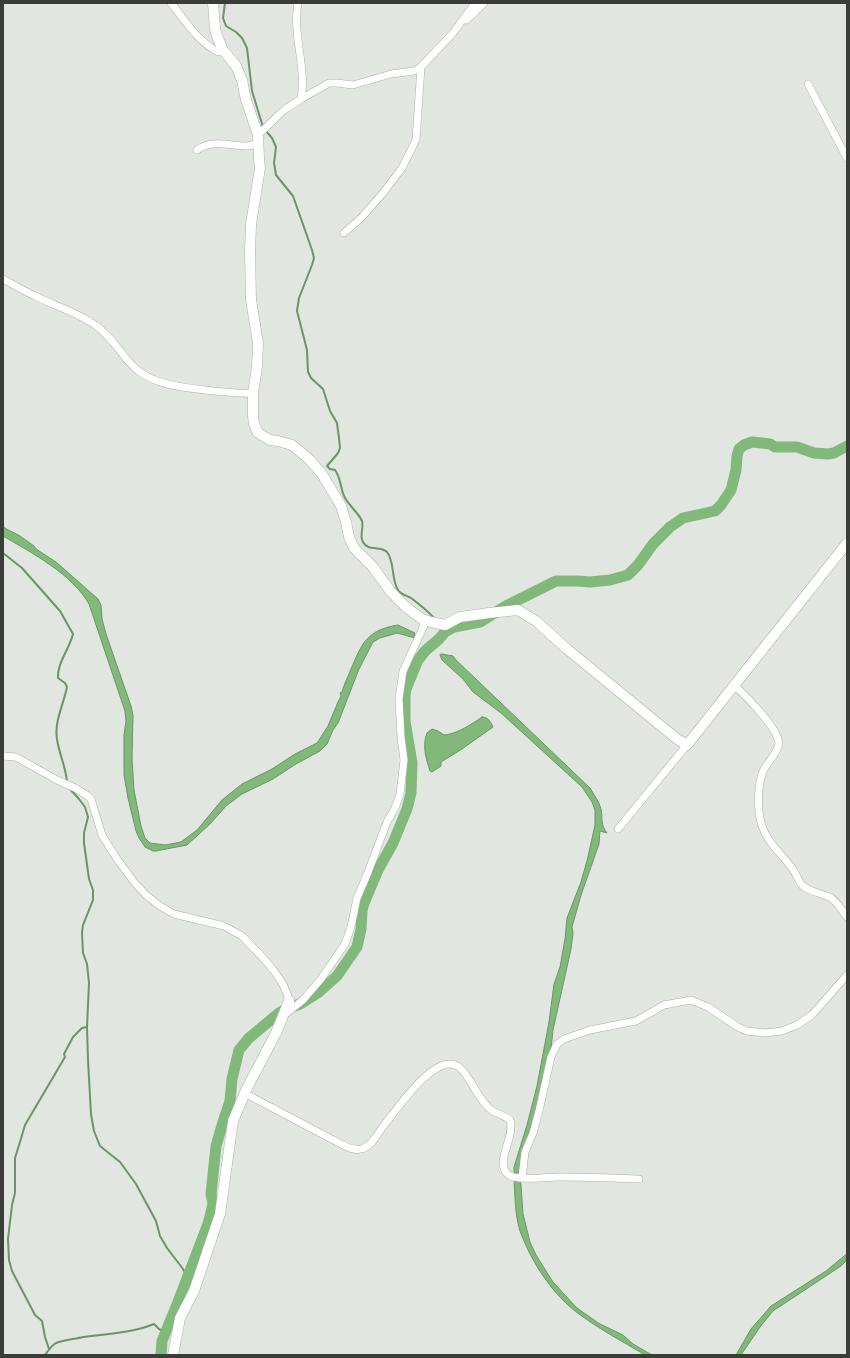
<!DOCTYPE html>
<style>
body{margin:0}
#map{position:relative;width:850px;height:1358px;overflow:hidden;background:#e1e6e1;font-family:Raleway,sans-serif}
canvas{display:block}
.frame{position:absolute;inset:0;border:4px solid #3b3d3b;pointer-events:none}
</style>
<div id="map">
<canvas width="850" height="1358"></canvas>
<div class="frame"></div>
</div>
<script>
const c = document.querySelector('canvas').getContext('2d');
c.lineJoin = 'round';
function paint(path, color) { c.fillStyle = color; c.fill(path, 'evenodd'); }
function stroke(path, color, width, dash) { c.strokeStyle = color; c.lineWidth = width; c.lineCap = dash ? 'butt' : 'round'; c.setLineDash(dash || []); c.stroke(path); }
const water = new Path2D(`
 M 3,527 L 20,536 L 34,546 L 36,549 L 56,562 L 98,599 L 101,605 L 102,619 L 106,634 L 131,706 L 133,715 L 132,758 L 134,790 L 141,826 L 145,838 L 150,843 L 165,845 L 181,842 L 197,830 L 222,800 L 242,784 L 272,769 L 295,754 L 317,743 L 328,726 L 338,702 L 341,696 L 340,693 L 342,692 C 344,684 348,677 351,669 C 362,643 367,630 398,625 L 415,633 L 414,635 L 416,636 L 415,638 L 397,633 L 380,638 L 373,642 L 359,669 L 338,723 L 333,730 L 327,744 L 320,751 L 296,764 L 273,779 L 242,794 L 226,806 L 210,824 L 187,845 L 156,851 L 153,851 L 145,847 L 139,838 L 136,831 L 128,798 L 124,775 L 124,735 L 126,721 L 125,711 L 89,604 C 72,574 32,553 3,536 Z
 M 442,654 L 453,656 L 456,660 L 590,788 C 594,795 599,801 601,809 C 603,819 600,824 607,833 L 600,831 L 599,844 L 581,895 L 572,927 L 573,933 L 571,949 L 553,1030 L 550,1058 L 535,1114 L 521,1157 L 519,1173 L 516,1173 L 514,1172 L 514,1167 L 527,1125 L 537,1086 L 549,1022 L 554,984 L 560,967 L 565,939 L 567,918 L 581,882 L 587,861 L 595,825 L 595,810 L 592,802 L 582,787 L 501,713 L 473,692 L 463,679 L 442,660 L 440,655 Z
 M 482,717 C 488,717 491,722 493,727 L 462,749 L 441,762 L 441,766 L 432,772 L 430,771 C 426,759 422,745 427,733 L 432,729 L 438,731 L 444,735 C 457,734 472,724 482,717 Z
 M 514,1179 L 520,1179 L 521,1185 L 523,1214 L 530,1242 L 536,1255 L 553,1282 L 577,1308 L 587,1315 L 600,1324 L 623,1335 L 633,1344 L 652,1355 L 645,1355 C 622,1341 597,1328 575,1311 C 550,1291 531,1261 520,1231 C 515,1215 515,1196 514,1179 Z
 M 847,1254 L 847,1260 L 841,1266 L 773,1311 L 760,1327 L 741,1355 L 736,1355 L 751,1329 L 771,1306 L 826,1271 Z`);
const stream = new Path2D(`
 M 225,3 L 223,18 L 226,26 L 236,32 L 242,38 L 247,48 L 252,91 L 263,127
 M 265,130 L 272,138 L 276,147 L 274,163 L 276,175 L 293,196 L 312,250 L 314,258 L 312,265 L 299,298 L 297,311 L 307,350 L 308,372 L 311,378 L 323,389 L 330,411 L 337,423 L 339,438 L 340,448 L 338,453 L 327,466 L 330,469 L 335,470 C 341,478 340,487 344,496 C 348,505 358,512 362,521 C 364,528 359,536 363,542 C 368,552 380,545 387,552 C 395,562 391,579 398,590 C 401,595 406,595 411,598 C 419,604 427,610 434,618
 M 3,553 L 22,568 L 60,611 L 73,634 C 69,650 57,663 58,678 L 65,683 L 67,687 C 64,703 54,722 57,739 C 59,754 66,767 67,782
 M 439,639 L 441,629 L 439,627
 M 69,788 L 79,799 L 85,807 L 88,817 L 84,833 L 84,843 L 89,879 L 93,890 L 93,900 L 83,925 L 82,933 L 83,953 L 87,964 L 89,983 L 87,1027 L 88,1060 L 91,1114 L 94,1131 L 100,1146 L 120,1162 L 136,1184 L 156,1221 L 160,1236 L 167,1248 L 183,1269 L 187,1277
 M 49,1349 L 45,1337 L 42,1321 L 35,1315 L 12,1271 L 9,1260 L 8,1239 L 12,1205 L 15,1193 L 15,1158 L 20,1142 L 25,1125 L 65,1057 L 64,1054 L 73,1037 L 82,1028 L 87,1027
 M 45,1355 C 48,1351 51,1346 56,1343 C 64,1340 75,1339 83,1337 C 106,1334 132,1333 154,1324 L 159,1329 L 166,1332`);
const river = new Path2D(`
 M 161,1355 L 162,1341 L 178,1302 L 208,1224 L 213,1204 L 211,1194 L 216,1146 L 223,1122 L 230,1101 L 232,1079 L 239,1050 L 249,1038 L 279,1013 L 286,1009 L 300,1004 L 319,992 L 337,976 L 357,947 L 361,929 L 362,911 L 364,903 L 378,870 L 393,843 L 407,809 L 411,793 L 412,763 L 405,721 L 405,696 L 406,689 L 418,660 L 425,651 L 439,639 L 445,632 L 454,627 L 480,622 L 506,606 L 556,581 L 578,581 L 590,582 L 610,580 L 628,575 L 638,565 L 653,544 L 670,527 L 683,518 L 715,511 L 721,505 L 731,490 L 736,470 L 737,456 L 739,449 L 744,445 L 752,442 L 762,443 L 770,444 L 775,447 L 797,447 L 814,453 L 828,454 L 834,453 L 847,446`);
const street = new Path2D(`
 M 171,3 C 185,20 197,41 218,52 L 223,50
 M 298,3 C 292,36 307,67 301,99
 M 466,20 L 473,14 L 484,3
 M 808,84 L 847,158
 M 258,135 L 284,110 L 301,99 L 329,83 L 337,83 L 353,85 L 391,74 L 414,71 L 421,67 L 453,33 L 475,3
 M 197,150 C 211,139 229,146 246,146 C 250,146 254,144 258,144
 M 344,233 L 362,217 L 383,193 L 402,168 L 416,140 L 421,67
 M 3,279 C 14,285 24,291 35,296 C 55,306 77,312 95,325 C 112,336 120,354 134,367 C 152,386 190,388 214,391 C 227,392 240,394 253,393
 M 734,685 C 746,696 777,727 779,743 C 779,750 768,763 764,769 C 757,784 757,811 762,826 C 768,844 784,856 794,871 C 797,876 799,883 803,886 C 810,892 821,893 829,897 C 837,900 841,910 847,917
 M 3,756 L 16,757 L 57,780 L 75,788 L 88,796 L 91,799 L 102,835 L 117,859 L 134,882 L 146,895 L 160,906 L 174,914 L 224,926 L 242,936 C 258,953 285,977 289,1001
 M 618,829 L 687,745
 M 284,1015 L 303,1000 L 321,979 L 345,944 L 351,927 L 357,898 L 367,875 L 387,822 L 395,808 L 400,794 L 404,760 L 401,737 L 399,699 L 403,671 L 421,632 L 424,625 L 422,619
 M 246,1094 L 341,1144 C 347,1147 354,1151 361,1149 C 371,1147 376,1136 382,1128 C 395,1112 432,1056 455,1065 C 461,1067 465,1073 468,1078 C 475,1088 481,1102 491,1110 C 497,1114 504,1115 510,1120 C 515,1136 498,1157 505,1171 C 507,1174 510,1176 513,1177 C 527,1180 544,1177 559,1177 C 586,1177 612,1178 639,1179
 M 522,1178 L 525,1152 L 533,1133 L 539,1111 L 551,1057 L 557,1044 L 564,1039 L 590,1030 L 636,1021 L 664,1005 L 691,1000 L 708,1007 L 738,1027 L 747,1031 L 765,1033 L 782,1031 L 797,1025 L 812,1015 L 847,975`);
const secondary = new Path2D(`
 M 213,3 L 215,29 L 217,36 L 223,50 L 236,66 L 242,80 L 246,100 L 258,135 L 259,159 L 260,168 L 251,224 L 250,252 L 251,300 L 258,343 L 257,367 L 253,393 L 253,416 L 254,424 L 258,433 L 270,440 L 278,441 L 292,445 L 309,459 L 322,474 L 341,506 L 346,522 L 349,537 L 354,548 L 373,567 L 391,592 L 407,608 L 422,619 L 431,622 L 445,625 L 460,617 L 489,613 L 518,610 L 536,621 L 567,649 L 677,739 L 687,745 L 847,543
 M 173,1355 L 180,1318 L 194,1291 L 220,1214 L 233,1121 L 247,1088 L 276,1033 L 289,1001`);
paint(water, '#80b97a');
stroke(water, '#6b9467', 1);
stroke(stream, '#6b9467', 2);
stroke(river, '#80b97a', 11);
stroke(street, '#abafaa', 8);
stroke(secondary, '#abafaa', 11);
stroke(street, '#fff', 7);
stroke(secondary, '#fff', 10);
</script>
